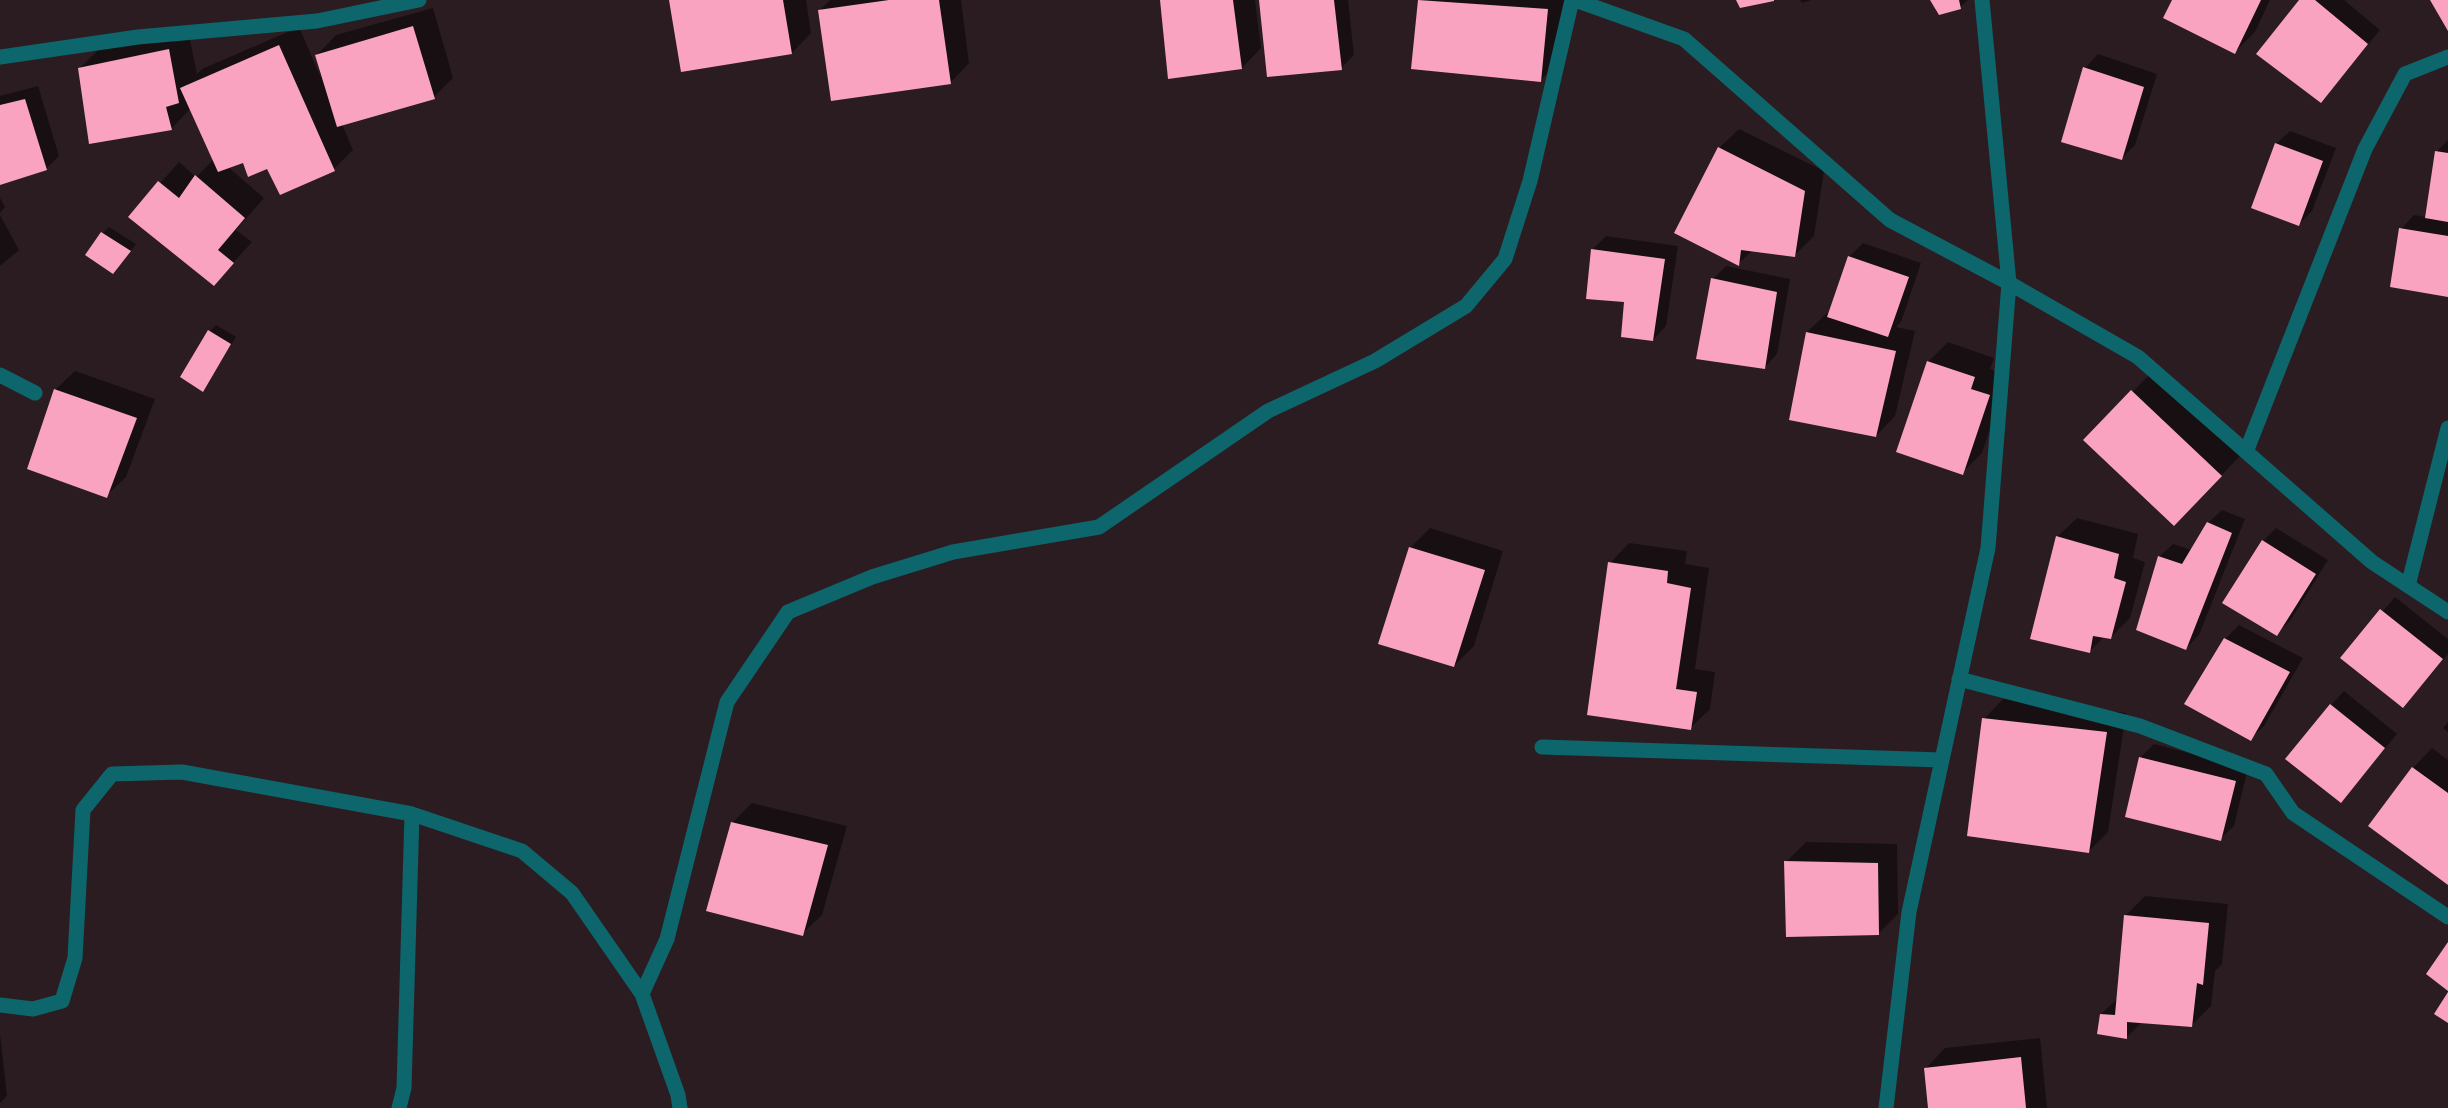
<!DOCTYPE html>
<style>
body{margin:0}
canvas{display:block;background:#2b1c21}
</style>
<canvas width="2448" height="1108"></canvas>
<script>
const c = document.querySelector('canvas').getContext('2d');
c.lineJoin = 'round';
function paint(path, color) { c.fillStyle = color; c.fill(path, 'evenodd'); }
function stroke(path, color, width, dash) { c.strokeStyle = color; c.lineWidth = width; c.lineCap = dash ? 'butt' : 'round'; c.setLineDash(dash || []); c.stroke(path); }
const shadow = new Path2D(`
 M 670,0 L 806,0 L 811,33 L 792,53 Z
 M 830,0 L 961,0 L 969,63 L 950,83 L 820,10 Z
 M 1161,0 L 1255,0 L 1261,48 L 1242,68 Z
 M 1260,0 L 1348,0 L 1354,55 L 1341,68 Z
 M 1420,0 L 1566,0 L 1560,61 L 1540,81 L 1413,67 Z
 M 1800,0 L 1811,0 L 1802,3 Z
 M 1932,0 L 1968,0 L 1960,7 Z
 M 2173,0 L 2270,0 L 2255,32 L 2235,52 Z
 M 2301,0 L 2344,0 L 2380,30 L 2321,101 Z
 M 433,8 L 453,78 L 434,97 L 342,124 L 353,150 L 334,169 L 268,167 L 244,161 L 228,167 L 264,198 L 236,230 L 252,242 L 214,284 L 131,216 L 179,162 L 196,177 L 214,159 L 191,108 L 171,129 L 80,68 L 100,48 L 188,30 L 197,74 L 202,69 L 299,27 L 321,78 L 317,55 L 336,35 Z
 M 2098,54 L 2157,74 L 2135,145 L 2122,158 L 2085,68 Z
 M 38,86 L 59,156 L 46,169 L 0,184 L 0,96 Z
 M 1739,129 L 1824,171 L 1814,236 L 1794,256 L 1753,250 L 1738,264 L 1719,148 Z
 M 2290,131 L 2336,148 L 2312,211 L 2298,225 L 2276,144 Z
 M 2448,140 L 2448,295 L 2401,229 L 2414,215 L 2426,217 L 2437,151 Z
 M 0,198 L 5,207 L 0,213 Z
 M 0,215 L 19,250 L 0,266 Z
 M 109,227 L 136,244 L 119,266 L 103,233 Z
 M 1606,236 L 1678,246 L 1666,326 L 1653,340 L 1592,250 Z
 M 1863,243 L 1921,263 L 1901,322 L 1896,327 L 1915,331 L 1895,416 L 1876,436 L 1807,332 L 1827,313 L 1830,313 L 1849,257 Z
 M 1726,266 L 1790,279 L 1777,354 L 1764,368 L 1713,279 Z
 M 216,325 L 236,337 L 202,390 L 210,331 Z
 M 1948,342 L 1994,358 L 1990,369 L 2008,376 L 1982,453 L 1962,473 L 1928,362 Z
 M 75,371 L 155,399 L 126,477 L 106,496 L 55,390 Z
 M 2152,372 L 2241,455 L 2193,505 L 2085,440 Z
 M 2222,510 L 2245,519 L 2199,635 L 2186,648 L 2159,557 L 2173,544 L 2192,550 L 2208,523 Z
 M 2077,518 L 2138,534 L 2133,558 L 2145,562 L 2130,618 L 2111,637 L 2105,636 L 2089,652 L 2057,537 Z
 M 1430,528 L 1503,551 L 1474,646 L 1454,666 L 1410,548 Z
 M 2276,528 L 2328,560 L 2290,621 L 2276,634 L 2263,541 Z
 M 1629,543 L 1687,551 L 1685,564 L 1709,568 L 1695,669 L 1715,672 L 1710,709 L 1690,728 L 1610,563 Z
 M 2395,597 L 2448,639 L 2448,654 L 2403,706 L 2342,658 Z
 M 2239,625 L 2303,658 L 2264,726 L 2250,739 L 2186,703 L 2225,639 Z
 M 2344,691 L 2397,734 L 2341,801 L 2331,705 Z
 M 2003,699 L 2126,713 L 2108,832 L 2088,852 L 1984,719 Z
 M 2448,722 L 2448,732 L 2443,728 Z
 M 2154,744 L 2248,768 L 2234,826 L 2220,839 L 2140,758 Z
 M 2432,748 L 2448,760 L 2448,883 L 2413,768 Z
 M 752,803 L 847,826 L 822,915 L 802,934 L 708,910 L 733,822 Z
 M 1806,842 L 1897,844 L 1898,914 L 1879,933 L 1786,862 Z
 M 2145,896 L 2228,904 L 2222,964 L 2215,971 L 2211,1006 L 2191,1026 L 2142,1022 L 2126,1038 L 2101,1014 L 2118,998 L 2125,916 Z
 M 0,1034 L 7,1096 L 0,1103 Z
 M 2040,1038 L 2047,1108 L 1929,1108 L 1926,1068 L 1945,1048 Z`);
const building = new Path2D(`
 M 669,0 L 783,0 L 792,54 L 681,72 Z
 M 889,0 L 939,0 L 951,84 L 831,101 L 818,10 Z
 M 1160,0 L 1233,0 L 1242,69 L 1168,79 Z
 M 1259,0 L 1334,0 L 1342,70 L 1267,77 Z
 M 1418,0 L 1548,9 L 1541,82 L 1411,69 Z
 M 1736,0 L 1774,0 L 1774,1 L 1740,8 Z
 M 1930,0 L 1959,0 L 1961,9 L 1939,15 Z
 M 2172,0 L 2261,0 L 2235,54 L 2163,18 Z
 M 2299,0 L 2315,0 L 2368,44 L 2321,103 L 2256,54 Z
 M 2430,0 L 2448,0 L 2448,31 Z
 M 413,26 L 435,99 L 337,127 L 315,55 Z
 M 279,45 L 335,171 L 280,195 L 267,169 L 248,177 L 243,163 L 218,172 L 180,88 Z
 M 169,49 L 179,103 L 166,107 L 172,130 L 89,144 L 78,68 Z
 M 2083,67 L 2144,87 L 2122,160 L 2061,142 Z
 M 25,99 L 47,170 L 0,185 L 0,105 Z
 M 2275,143 L 2323,161 L 2299,226 L 2251,208 Z
 M 1718,147 L 1805,191 L 1795,257 L 1741,250 L 1739,266 L 1674,233 Z
 M 2435,151 L 2448,153 L 2448,222 L 2425,218 Z
 M 195,175 L 245,218 L 218,250 L 234,263 L 214,286 L 128,217 L 158,181 L 179,198 Z
 M 2399,228 L 2448,236 L 2448,297 L 2390,287 Z
 M 101,232 L 131,251 L 113,274 L 85,255 Z
 M 1591,249 L 1665,259 L 1653,341 L 1621,337 L 1624,302 L 1586,299 Z
 M 1848,256 L 1909,277 L 1888,337 L 1827,317 Z
 M 1711,278 L 1777,292 L 1765,369 L 1696,359 Z
 M 208,330 L 231,344 L 203,392 L 180,377 Z
 M 1806,332 L 1896,351 L 1876,437 L 1789,420 Z
 M 1927,361 L 1975,377 L 1971,389 L 1990,395 L 1963,475 L 1896,452 Z
 M 54,389 L 137,418 L 107,498 L 27,469 Z
 M 2131,390 L 2222,476 L 2174,526 L 2083,440 Z
 M 2207,522 L 2232,533 L 2186,650 L 2136,630 L 2158,556 L 2182,564 Z
 M 2056,536 L 2119,554 L 2114,578 L 2126,582 L 2111,639 L 2093,636 L 2090,653 L 2030,639 Z
 M 2262,540 L 2316,574 L 2277,636 L 2222,603 Z
 M 1409,547 L 1485,570 L 1454,667 L 1378,644 Z
 M 1608,562 L 1668,571 L 1667,583 L 1691,588 L 1676,689 L 1697,692 L 1691,730 L 1587,715 Z
 M 2380,609 L 2443,659 L 2403,708 L 2340,658 Z
 M 2224,638 L 2290,672 L 2251,741 L 2184,704 Z
 M 2330,704 L 2385,748 L 2341,803 L 2285,759 Z
 M 1982,718 L 2107,732 L 2089,853 L 1967,836 Z
 M 2139,757 L 2236,781 L 2221,841 L 2125,817 Z
 M 2412,767 L 2448,793 L 2448,885 L 2368,826 Z
 M 731,822 L 828,845 L 803,936 L 706,911 Z
 M 1784,861 L 1878,863 L 1879,935 L 1786,937 Z
 M 2124,915 L 2209,923 L 2203,985 L 2197,983 L 2192,1027 L 2127,1022 L 2127,1039 L 2097,1034 L 2100,1014 L 2115,1015 Z
 M 2448,942 L 2448,991 L 2426,974 Z
 M 2448,992 L 2448,1023 L 2434,1014 Z
 M 2021,1057 L 2026,1108 L 1928,1108 L 1924,1068 Z`);
const minor = new Path2D(`
 M 1575,0 L 1684,39 L 1890,220 L 2009,283 L 1988,548 L 1909,912 L 1886,1108
 M 1982,0 L 2009,283 L 2138,357 L 2372,562 L 2448,612
 M 0,57 L 138,37 L 317,21 L 419,0
 M 0,375 L 35,393
 M 2246,452 L 2365,149 L 2405,74 L 2448,57
 M 2408,586 L 2448,428
 M 1959,679 L 2140,726 L 2266,774 L 2293,813 L 2448,917
 M 1542,747 L 1942,760
 M 642,994 L 667,939 L 727,702 L 788,612 L 872,577 L 953,552 L 1099,527 L 1268,411 L 1375,361 L 1466,306 L 1505,259 L 1530,181 L 1572,0
 M 0,1005 L 33,1009 L 62,1001 L 75,958 L 83,810 L 112,774 L 182,772 L 412,814 L 522,851 L 572,893 L 642,994 L 678,1095 L 680,1108
 M 399,1108 L 404,1088 L 412,814`);
paint(shadow, '#0007');
paint(building, '#faa3c1');
stroke(minor, '#0c666b', 15);
</script>
